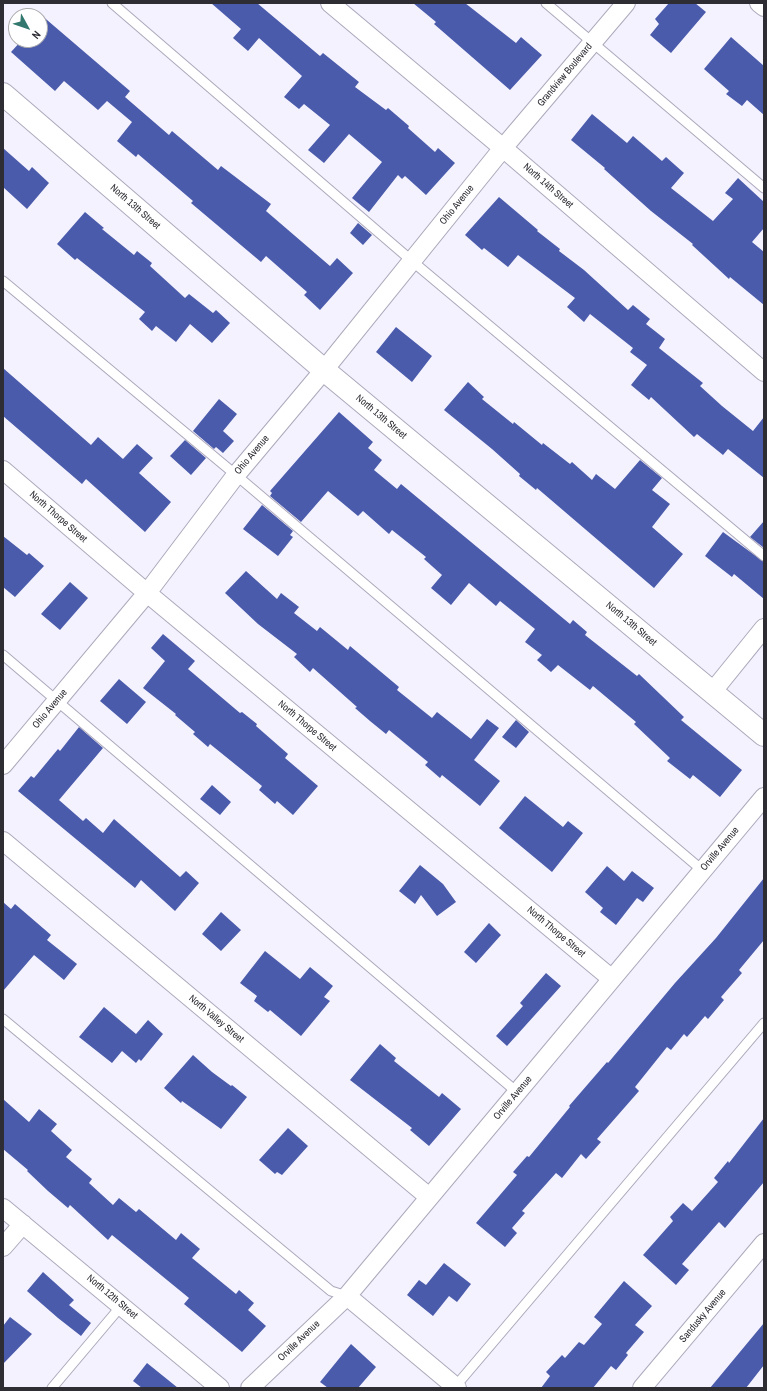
<!DOCTYPE html>
<style>
body{margin:0}
#map{position:relative;width:767px;height:1391px;overflow:hidden;background:#f4f2fe;font-family:"Archivo Narrow",sans-serif}
canvas{display:block}
.frame{position:absolute;inset:0;border:4px solid #2e2d34;pointer-events:none}
.north{position:absolute;left:8px;top:8px;width:40px;height:40px;box-sizing:border-box;background:#fff;border:1px solid #ababae;border-radius:50%;rotate:130deg;font-size:11px;font-weight:700;line-height:16px;text-align:center;color:#2e2d34}
.north::after{content:'';display:block;margin:auto;width:14px;height:18px;background:#33786e;clip-path:polygon(50% 0,100% 100%,50% 72%,0 100%)}
</style>
<div id="map">
<canvas width="767" height="1391"></canvas>
<div class="frame"></div>
<div class="north">N</div>
</div>
<script>
const c = document.querySelector('canvas').getContext('2d');
c.lineJoin = 'round';
function paint(path, color) { c.fillStyle = color; c.fill(path, 'evenodd'); }
function stroke(path, color, width, dash) { c.strokeStyle = color; c.lineWidth = width; c.lineCap = dash ? 'butt' : 'round'; c.setLineDash(dash || []); c.stroke(path); }
function write(font, color, halo, rows, align = 'center') {
  c.font = font + ' "Archivo Narrow",sans-serif'; c.lineWidth = 4; c.setLineDash([]); c.textBaseline = 'middle'; c.strokeStyle = halo; c.fillStyle = color; for (const [text, x, y, turn = 0] of rows) {
    c.save(); c.translate(x, y); c.rotate((+turn || 0) * Math.PI / 180); c.textAlign = isNaN(turn) ? turn : align; if (halo) c.strokeText(text, 0, 0); c.fillText(text, 0, 0); c.restore();
  }
}
const building = new Path2D(`
 M 211,3 L 257,3 L 320,56 L 323,53 L 359,82 L 355,87 L 386,110 L 388,108 L 409,126 L 408,128 L 435,152 L 438,148 L 455,163 L 426,195 L 405,176 L 402,179 L 398,175 L 369,212 L 352,198 L 382,162 L 349,134 L 324,163 L 308,150 L 330,125 L 304,104 L 299,109 L 284,97 L 302,76 L 259,38 L 248,51 L 233,38 L 241,29 Z
 M 413,3 L 465,3 L 516,43 L 521,37 L 542,55 L 510,90 L 434,24 L 436,22 Z
 M 669,3 L 695,3 L 706,12 L 671,53 L 650,35 L 659,24 L 655,19 Z
 M 40,14 L 130,91 L 125,97 L 169,135 L 172,131 L 218,170 L 221,166 L 271,204 L 266,211 L 330,266 L 337,258 L 353,273 L 320,310 L 304,295 L 307,292 L 266,256 L 261,262 L 191,203 L 193,201 L 138,154 L 136,157 L 117,141 L 132,122 L 107,101 L 98,110 L 64,81 L 55,91 L 11,52 L 22,40 L 40,40 Z
 M 731,37 L 764,66 L 764,115 L 747,100 L 742,106 L 726,94 L 729,91 L 704,69 Z
 M 592,114 L 627,143 L 633,136 L 662,161 L 666,157 L 684,173 L 671,188 L 713,221 L 733,199 L 725,193 L 738,178 L 764,202 L 764,228 L 752,242 L 764,252 L 764,305 L 730,277 L 729,279 L 692,245 L 693,244 L 651,211 L 604,169 L 605,168 L 571,140 Z
 M 3,148 L 29,171 L 32,167 L 49,183 L 27,209 L 3,187 Z
 M 499,197 L 538,230 L 537,231 L 560,249 L 559,251 L 584,270 L 628,310 L 633,305 L 650,319 L 646,324 L 665,339 L 659,348 L 703,383 L 700,386 L 722,406 L 753,431 L 764,417 L 764,478 L 728,449 L 723,455 L 697,434 L 694,437 L 651,397 L 649,400 L 631,385 L 647,365 L 630,352 L 633,348 L 590,314 L 584,322 L 567,307 L 575,298 L 518,255 L 508,267 L 484,248 L 482,250 L 465,235 Z
 M 85,212 L 104,228 L 102,229 L 134,255 L 137,251 L 152,263 L 150,266 L 185,298 L 189,294 L 213,313 L 216,310 L 230,323 L 212,343 L 190,324 L 176,342 L 156,326 L 152,331 L 139,319 L 145,312 L 77,258 L 75,260 L 57,244 Z
 M 358,223 L 372,235 L 363,245 L 350,233 Z
 M 396,327 L 432,356 L 412,382 L 376,352 Z
 M 3,368 L 91,445 L 98,437 L 123,459 L 137,444 L 153,458 L 139,473 L 171,502 L 145,532 L 86,479 L 82,484 L 3,416 Z
 M 468,382 L 484,397 L 482,399 L 513,424 L 514,422 L 542,445 L 543,443 L 570,464 L 572,462 L 592,480 L 596,474 L 615,489 L 640,460 L 662,478 L 652,490 L 670,504 L 652,527 L 683,554 L 654,588 L 537,488 L 536,490 L 519,476 L 520,474 L 492,449 L 444,410 Z
 M 219,399 L 237,414 L 223,431 L 234,441 L 223,453 L 216,447 L 214,449 L 193,431 Z
 M 339,412 L 373,442 L 368,448 L 382,460 L 374,470 L 397,489 L 401,484 L 570,624 L 573,620 L 587,632 L 585,635 L 637,676 L 639,674 L 684,717 L 681,720 L 742,770 L 720,797 L 693,775 L 690,779 L 667,761 L 670,758 L 634,724 L 636,722 L 593,686 L 590,690 L 558,665 L 551,672 L 537,660 L 542,655 L 525,642 L 535,629 L 500,601 L 496,606 L 469,583 L 451,605 L 431,588 L 442,575 L 424,559 L 426,557 L 392,530 L 389,534 L 363,511 L 358,516 L 328,491 L 301,522 L 270,496 L 272,493 L 270,491 Z
 M 185,440 L 206,458 L 191,475 L 170,456 Z
 M 262,505 L 293,531 L 290,535 L 293,537 L 278,556 L 243,529 Z
 M 764,521 L 764,548 L 750,537 Z
 M 723,532 L 764,562 L 764,599 L 734,574 L 732,577 L 705,556 Z
 M 3,536 L 27,555 L 29,553 L 44,566 L 15,597 L 3,587 Z
 M 246,571 L 277,599 L 281,593 L 299,607 L 294,613 L 317,631 L 320,627 L 348,650 L 350,646 L 399,687 L 397,690 L 432,718 L 437,712 L 471,739 L 487,719 L 499,728 L 474,760 L 500,781 L 480,806 L 442,775 L 440,778 L 425,765 L 428,762 L 389,730 L 386,734 L 370,721 L 355,708 L 357,707 L 313,668 L 310,672 L 294,657 L 297,654 L 258,624 L 225,593 Z
 M 70,582 L 88,598 L 60,630 L 41,614 Z
 M 163,634 L 195,661 L 188,669 L 240,713 L 242,712 L 257,724 L 256,726 L 288,754 L 285,758 L 318,786 L 293,815 L 277,801 L 275,804 L 259,790 L 262,786 L 210,744 L 208,747 L 193,734 L 195,732 L 175,715 L 176,714 L 143,688 L 165,661 L 151,648 Z
 M 119,679 L 146,702 L 127,724 L 100,701 Z
 M 516,720 L 529,732 L 516,748 L 502,737 Z
 M 79,727 L 103,748 L 59,800 L 83,821 L 86,818 L 103,833 L 114,819 L 180,877 L 186,871 L 199,883 L 175,911 L 141,880 L 135,888 L 18,791 L 31,776 L 34,778 L 58,749 L 60,751 Z
 M 212,785 L 231,802 L 220,815 L 200,799 Z
 M 525,796 L 563,827 L 568,821 L 583,833 L 552,872 L 499,828 Z
 M 420,865 L 443,884 L 456,902 L 437,916 L 421,895 L 415,904 L 399,891 Z
 M 607,866 L 624,881 L 632,871 L 654,888 L 643,902 L 637,898 L 616,925 L 600,912 L 603,908 L 585,892 Z
 M 764,878 L 764,940 L 739,970 L 742,973 L 721,997 L 724,1000 L 708,1019 L 705,1016 L 687,1037 L 684,1034 L 671,1050 L 667,1047 L 635,1087 L 639,1091 L 597,1139 L 601,1142 L 586,1159 L 581,1154 L 562,1178 L 556,1173 L 522,1211 L 525,1213 L 512,1228 L 517,1233 L 505,1247 L 476,1223 L 517,1175 L 513,1172 L 527,1156 L 529,1157 L 570,1107 L 569,1106 L 607,1062 L 608,1063 L 675,983 L 716,938 Z
 M 3,902 L 11,909 L 15,904 L 51,935 L 47,940 L 77,964 L 64,980 L 34,955 L 3,991 Z
 M 221,912 L 241,930 L 221,951 L 202,934 Z
 M 489,923 L 501,935 L 476,963 L 464,952 Z
 M 265,951 L 300,979 L 310,967 L 333,986 L 324,997 L 330,1001 L 301,1036 L 270,1010 L 268,1012 L 254,1001 L 257,996 L 240,983 Z
 M 546,973 L 561,986 L 507,1046 L 496,1036 L 523,1006 L 520,1003 Z
 M 104,1007 L 136,1034 L 148,1020 L 163,1034 L 141,1061 L 139,1059 L 136,1063 L 122,1051 L 112,1063 L 79,1037 Z
 M 380,1044 L 396,1058 L 394,1061 L 439,1097 L 442,1093 L 461,1109 L 429,1146 L 410,1130 L 412,1128 L 350,1080 Z
 M 193,1055 L 212,1072 L 231,1086 L 232,1085 L 247,1097 L 221,1129 L 182,1101 L 181,1103 L 164,1088 Z
 M 3,1099 L 29,1122 L 39,1109 L 57,1124 L 51,1131 L 72,1150 L 66,1157 L 92,1179 L 89,1183 L 113,1205 L 119,1198 L 136,1212 L 139,1209 L 176,1240 L 181,1233 L 200,1249 L 192,1258 L 236,1294 L 239,1290 L 254,1303 L 248,1310 L 266,1326 L 242,1352 L 184,1304 L 189,1298 L 112,1235 L 108,1240 L 70,1205 L 68,1208 L 48,1191 L 27,1171 L 28,1170 L 3,1149 Z
 M 764,1118 L 764,1182 L 725,1228 L 719,1222 L 682,1264 L 689,1270 L 676,1285 L 643,1255 L 673,1221 L 670,1217 L 683,1203 L 692,1211 L 718,1182 L 714,1178 L 728,1161 L 729,1163 Z
 M 288,1128 L 308,1146 L 282,1175 L 277,1172 L 275,1174 L 259,1160 Z
 M 444,1263 L 471,1284 L 457,1302 L 449,1296 L 433,1316 L 407,1295 L 419,1280 L 426,1285 Z
 M 43,1272 L 74,1300 L 69,1305 L 91,1323 L 81,1336 L 58,1318 L 27,1291 Z
 M 624,1281 L 652,1306 L 635,1325 L 644,1332 L 626,1353 L 628,1355 L 616,1370 L 611,1366 L 593,1388 L 541,1388 L 550,1376 L 546,1372 L 562,1355 L 565,1358 L 579,1342 L 584,1345 L 602,1324 L 594,1317 Z
 M 10,1317 L 32,1334 L 3,1364 L 3,1326 Z
 M 764,1323 L 764,1365 L 746,1388 L 710,1388 Z
 M 351,1344 L 376,1367 L 358,1388 L 328,1388 L 320,1382 Z
 M 147,1363 L 178,1388 L 142,1388 L 133,1381 Z`);
const lane = new Path2D(`
 M 112,3 L 412,261 L 764,556
 M 546,3 L 764,188
 M 3,281 L 236,475 L 702,870
 M 3,655 L 518,1093
 M 3,1019 L 331,1291 L 347,1296
 M 52,1388 L 122,1305
 M 454,1388 L 764,1023`);
const street = new Path2D(`
 M 330,3 L 503,148 L 764,372
 M 759,3 L 764,7
 M 3,470 L 147,593 L 612,979
 M 713,691 L 764,628
 M 3,765 L 147,593 L 236,475 L 324,370 L 503,148 L 626,3
 M 3,841 L 429,1197
 M 3,1208 L 220,1388
 M 3,1247 L 23,1224
 M 347,1296 L 457,1388
 M 250,1388 L 347,1296 L 764,797
 M 642,1388 L 764,1243`);
const secondary = new Path2D(`
 M 3,94 L 324,370 L 764,735`);
const streetNames = [
 ["Grandview Boulevard",565,75,-50],
 ["North 14th Street",548,186,41],
 ["Ohio Avenue",457,205,-51],
 ["North 13th Street",135,207,41],
 ["North 13th Street",381,417,40],
 ["Ohio Avenue",252,455,-50],
 ["North Thorpe Street",58,517,41],
 ["North 13th Street",631,624,40],
 ["Ohio Avenue",50,709,-50],
 ["North Thorpe Street",307,726,40],
 ["Orville Avenue",720,849,-50],
 ["North Thorpe Street",556,932,40],
 ["North Valley Street",216,1019,40],
 ["Orville Avenue",513,1098,-50],
 ["North 12th Street",112,1297,40],
 ["Sandusky Avenue",703,1316,-50],
 ["Orville Avenue",299,1341,-44]
];
paint(building, '#4a5bab');
stroke(lane, '#ada9bc', 11);
stroke(street, '#ada9bc', 20);
stroke(secondary, '#ada9bc', 24);
stroke(lane, '#fff', 9);
stroke(street, '#fff', 18);
stroke(secondary, '#fff', 22);
write('10px', '#2e2d34', '#fff', streetNames);
</script>
